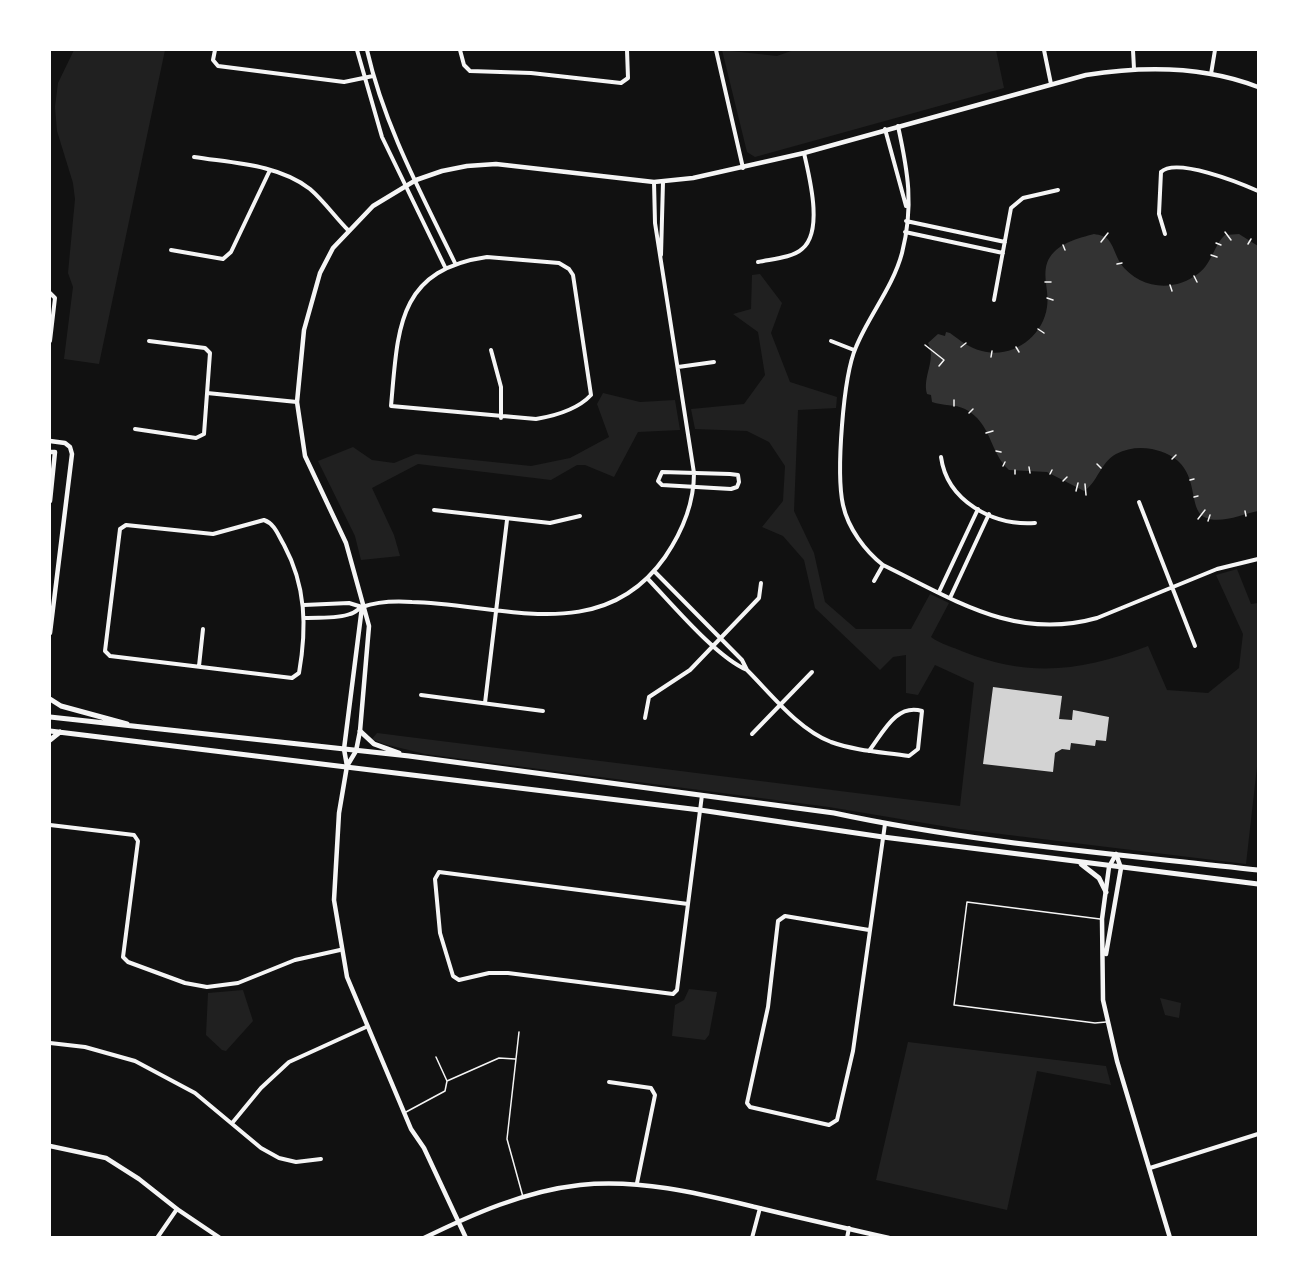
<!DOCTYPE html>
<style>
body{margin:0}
#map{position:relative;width:1308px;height:1287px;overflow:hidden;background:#111;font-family:"Source Sans 3",sans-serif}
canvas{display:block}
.frame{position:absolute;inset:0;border:51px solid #fff;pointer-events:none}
</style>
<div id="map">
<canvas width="1308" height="1287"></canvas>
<div class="frame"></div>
</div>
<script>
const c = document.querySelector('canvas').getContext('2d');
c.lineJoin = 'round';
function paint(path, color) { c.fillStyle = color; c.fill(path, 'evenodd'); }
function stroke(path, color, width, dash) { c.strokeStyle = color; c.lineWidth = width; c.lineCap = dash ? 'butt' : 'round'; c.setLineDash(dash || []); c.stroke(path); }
const green = new Path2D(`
 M 74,50 L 165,50 L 99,364 L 64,359 L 73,287 L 68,273 L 75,199 L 73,183 L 57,131 L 55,107 L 58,83 Z
 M 722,50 L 777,56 L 794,50 L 996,50 L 1004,88 L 755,157 L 747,152 Z
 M 760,274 L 782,303 L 771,333 L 790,382 L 837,397 L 836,408 L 798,410 L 794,511 L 814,553 L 825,602 L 856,629 L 911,629 L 930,594 L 949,603 L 931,637 C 940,644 953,647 964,652 C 1030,678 1083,671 1148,646 L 1167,690 L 1208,693 L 1239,668 L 1243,634 L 1216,575 L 1237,569 L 1251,604 L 1258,603 L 1258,758 L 1246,864 L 960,829 L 829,807 L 425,754 L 384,744 L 372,739 L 377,733 L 960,806 L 974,683 L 935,665 L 918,695 L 906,693 L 906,655 L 893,657 L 880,670 L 815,608 L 804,560 L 783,536 L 762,527 L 783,501 L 785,466 L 769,442 L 747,431 L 695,429 L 691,409 L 744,404 L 765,375 L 758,332 L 733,314 L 751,309 L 752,275 Z
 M 603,393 L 640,402 L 675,400 L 680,430 L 638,432 L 614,477 L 585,465 L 577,465 L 551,480 L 418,464 L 372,488 L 394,535 L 400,556 L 361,560 L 355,536 L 318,461 L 353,447 L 372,460 L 394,463 L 416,454 L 531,466 L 570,458 L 609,437 L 597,404 Z
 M 689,989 L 717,992 L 709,1035 L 705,1040 L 672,1036 L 675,1005 L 684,1000 Z
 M 243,990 L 253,1021 L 226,1051 L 222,1050 L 206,1035 L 208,993 Z
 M 1160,998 L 1181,1003 L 1179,1018 L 1165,1015 Z
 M 908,1042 L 1106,1066 L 1111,1085 L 1037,1071 L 1007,1210 L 876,1180 Z`);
const water = new Path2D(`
 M 1094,234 C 1100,235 1107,236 1110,242 C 1114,248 1116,256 1120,263 C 1139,289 1174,293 1199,273 C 1212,263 1214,245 1225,235 L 1239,234 L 1258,246 L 1258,511 C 1243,514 1219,525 1204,517 C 1185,506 1205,460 1152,449 C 1139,447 1128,448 1116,454 C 1100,463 1098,482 1084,491 L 1047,472 L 1009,470 C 989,452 992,423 965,409 C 955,404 943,406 932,402 L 931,395 L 927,394 C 922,377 937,359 928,343 L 938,334 L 945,336 L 946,332 L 950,333 C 961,341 969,348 982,351 C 1012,359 1043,337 1047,307 C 1050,291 1040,272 1050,257 C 1059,243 1079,238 1094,234 Z`);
const building = new Path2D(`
 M 993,687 L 1062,696 L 1059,719 L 1072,720 L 1073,710 L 1109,717 L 1106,741 L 1096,740 L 1095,746 L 1071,743 L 1070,750 L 1062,749 L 1055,753 L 1053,772 L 983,764 Z`);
const path = new Path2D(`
 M 1225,232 L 1231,240
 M 1101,242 L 1108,233
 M 1216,243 L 1221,245
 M 1248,244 L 1251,239
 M 1063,245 L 1065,250
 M 1211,255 L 1217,257
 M 1117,264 L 1122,263
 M 1194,276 L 1197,282
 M 1045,282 L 1051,282
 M 1170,285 L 1172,291
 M 1047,298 L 1053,300
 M 1038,329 L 1044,333
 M 925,345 L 944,360 L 939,366
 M 961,347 L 966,343
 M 1016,347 L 1019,352
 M 991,357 L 992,351
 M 954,406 L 954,400
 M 969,413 L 973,409
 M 986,433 L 993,431
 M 996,451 L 1001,452
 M 1172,459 L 1176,455
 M 1097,464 L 1101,468
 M 1003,466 L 1005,462
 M 1029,467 L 1030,473
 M 1015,474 L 1015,470
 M 1050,474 L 1052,470
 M 1190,480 L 1194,479
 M 1063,481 L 1067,477
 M 1085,484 L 1086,495
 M 1076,491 L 1078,483
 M 1194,497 L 1198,496
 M 1245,511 L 1246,516
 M 1198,519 L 1205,510
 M 1208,521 L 1210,515`);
const service = new Path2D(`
 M 1100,919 L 967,902 L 954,1005 L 1095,1023 L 1106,1022
 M 519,1032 L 507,1139 L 523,1197
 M 447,1081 L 499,1058 L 515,1059
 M 406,1112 L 445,1091 L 447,1081 L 436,1057`);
const minor = new Path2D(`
 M 215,50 L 213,60 L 218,66 L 344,82 L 373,76
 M 357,50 L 382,137 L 445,267
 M 367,50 C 384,125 421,193 455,263
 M 460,50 L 464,65 L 470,71 L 531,73 L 621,83 L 628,78 L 627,50
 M 716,50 L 743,168
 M 1044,50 L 1051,84
 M 1133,50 L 1134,69
 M 1211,74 L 1215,50
 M 898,126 C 908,172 914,206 902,253 C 893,287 869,315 856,347 C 843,377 836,473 843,505 C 848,528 865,551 883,565 C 955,600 1015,641 1097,618 L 1217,569 L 1258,559
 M 885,129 L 906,206
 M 194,157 C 232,163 278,164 310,189 C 324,201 335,217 348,230
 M 906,221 L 1005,242
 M 905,232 L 1003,253
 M 1165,234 L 1159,214 L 1161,172 C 1176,157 1240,183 1258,191
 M 171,250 L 223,259 L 231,252 L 270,170
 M 661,255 L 663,182
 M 487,257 L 559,263 L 569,269 L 573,275 L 591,395 C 578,409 554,416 536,419 L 391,406 C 398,331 396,270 487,257 Z
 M 758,262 C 771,259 792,258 802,249 C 824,231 809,176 804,153
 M 50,293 L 55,298 L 50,341
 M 994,300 L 1011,208 L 1023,198 L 1058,190
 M 831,341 L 854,350
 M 491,350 L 501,387 L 501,418
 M 678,367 L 714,362
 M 207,393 L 297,402
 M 135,429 L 196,438 L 204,434 L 210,353 L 205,348 L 149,341
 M 941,457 C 947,501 993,526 1035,523
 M 662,472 L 730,474 L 738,475 L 739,482 L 737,487 L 731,489 L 662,485 L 658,481 Z
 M 1139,502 L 1195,646
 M 434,510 L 550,523 L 580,516
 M 264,520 C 275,524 278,535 284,545 C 306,586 307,627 299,673 L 292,678 L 110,656 L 105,651 L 120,529 L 126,525 L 213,534 Z
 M 654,571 L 742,660 L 747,670 C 772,695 798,729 831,742 C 856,751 883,752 909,756 L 918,749 L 922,711 C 896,703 883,733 869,751
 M 647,578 C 672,604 716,657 747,670
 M 874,581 L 883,565
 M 939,592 L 978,509
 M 950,598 L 989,514
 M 304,605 L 349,603 L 362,607
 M 305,618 C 319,617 338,619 350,614 C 355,613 358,609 362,607 C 376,602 397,601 412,602 C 501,604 602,647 665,557 C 682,532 694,504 694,473 L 655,223 L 654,182
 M 199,666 L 203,629
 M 421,695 L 543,711
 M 485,703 L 507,520
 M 645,718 L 649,697 L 690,670 L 759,598 L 761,583
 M 752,734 L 812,672
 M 50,825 L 134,835 L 138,841 L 123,957 L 128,962 L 185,983 L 207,987 L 238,983 L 295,960 L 340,950
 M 439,872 L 688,904 L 677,990 L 673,994 L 508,973 L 489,973 L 459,980 L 453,976 L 440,933 L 435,879 Z
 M 688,904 L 702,795
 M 869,930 L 785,916 L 778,921 L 768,1007 L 747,1103 L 750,1107 L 829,1125 L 837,1120 L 853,1051 L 885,824
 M 50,1043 L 85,1047 L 135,1061 L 195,1093 L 261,1148 L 279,1158 L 296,1162 L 321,1159
 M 609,1082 L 651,1088 L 655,1095 L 637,1183
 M 233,1122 L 261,1088 L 289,1062 L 366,1027
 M 1150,1168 L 1258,1134
 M 157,1238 L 177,1209
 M 752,1238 L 760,1208
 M 847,1238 L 849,1228`);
const tertiary = new Path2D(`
 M 50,441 L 65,443 L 70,447 L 72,454 L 50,633
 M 50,452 L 55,452 L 50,501
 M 362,607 L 344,749 L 347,766 L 339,813 L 334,900 L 347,977 L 411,1129 L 424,1148 L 466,1238
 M 347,766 L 356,751 L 360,731 L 369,626 L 346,543 L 305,456 L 297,402 L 304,330 L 320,273 L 333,248 L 373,206 L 416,180 L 442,171 L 467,166 L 496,164 L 654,182 L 693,178 L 804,153 L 1086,75 C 1143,66 1204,66 1258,87
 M 1116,854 L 1109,867 L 1102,919 L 1103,1000 L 1117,1061 L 1170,1238
 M 1106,954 L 1121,868 L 1116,854
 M 50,1146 L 106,1158 L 139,1179 L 177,1209 L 220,1238
 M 424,1238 C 473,1214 525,1191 580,1185 C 640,1179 697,1193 755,1207 C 800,1218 845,1228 889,1238`);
const secondary = new Path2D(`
 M 50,699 L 61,706 L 127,724
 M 50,717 L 409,756 L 834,813 C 973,843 1117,854 1258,870
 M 50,731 L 700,810 L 883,837 L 1258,884
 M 360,731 L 374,744 L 399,753
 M 50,740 L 60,732
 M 1081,864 L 1099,878 L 1106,892`);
paint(green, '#202020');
paint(water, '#333');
paint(building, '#d3d3d3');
stroke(path, '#f5f5f5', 1.5);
stroke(service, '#f5f5f5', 1.5);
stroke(minor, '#f5f5f5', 4);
stroke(tertiary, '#f5f5f5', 4.5);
stroke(secondary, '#f5f5f5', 5);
</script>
